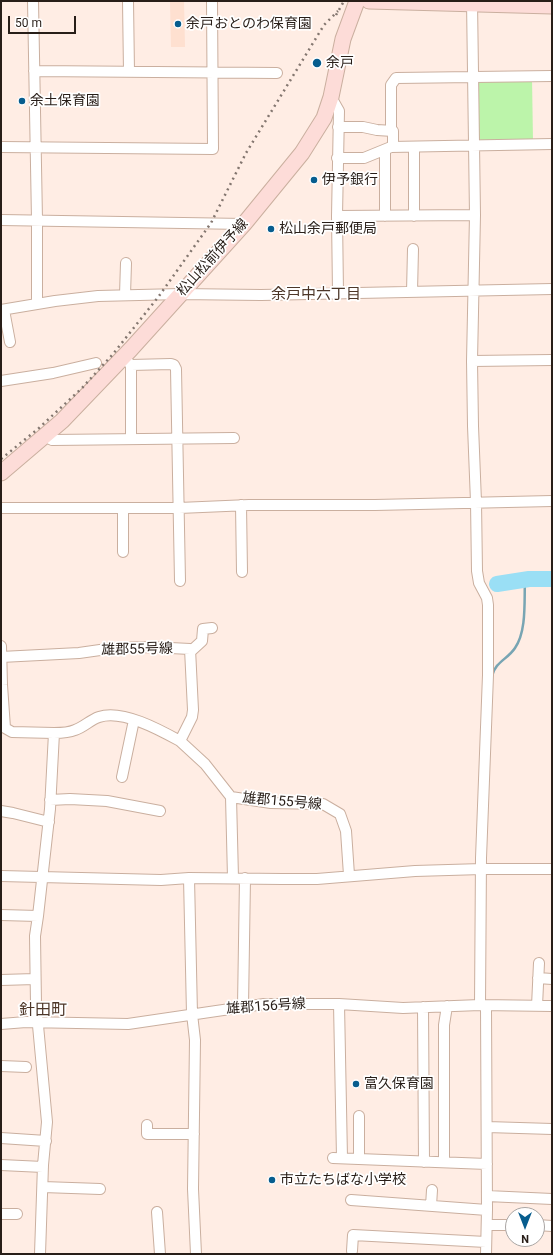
<!DOCTYPE html>
<meta charset="utf-8">
<style>
body{margin:0}
#map{position:relative;width:553px;height:1255px;overflow:hidden;background:#ffede4;font-family:Roboto,sans-serif}
canvas{display:block}
.frame{position:absolute;inset:0;border:2px solid #281e18;pointer-events:none}
.north{position:absolute;left:505px;top:1207px;width:40px;height:40px;box-sizing:border-box;background:#fff;border:1px solid #a9a5a3;border-radius:50%;rotate:180deg;font-size:11px;font-weight:700;line-height:16px;text-align:center;color:#281e18}
.north::after{content:'';display:block;margin:auto;width:14px;height:18px;background:#075d8e;clip-path:polygon(50% 0,100% 100%,50% 72%,0 100%)}
.scale{position:absolute;left:8px;top:16px;width:68px;height:18px;box-sizing:border-box;border:2px solid #281e18;border-top:0;padding-left:5px;font-size:12px;line-height:14px;white-space:nowrap;color:#281e18;-webkit-text-stroke:3px #fff;paint-order:stroke}
</style>
<div id="map">
<canvas width="553" height="1255"></canvas>
<div class="frame"></div>
<div class="north">N</div>
<div class="scale">50 m</div>
</div>
<script>
const c = document.querySelector('canvas').getContext('2d');
c.lineJoin = 'round';
function paint(path, color) { c.fillStyle = color; c.fill(path, 'evenodd'); }
function stroke(path, color, width, dash) { c.strokeStyle = color; c.lineWidth = width; c.lineCap = dash ? 'butt' : 'round'; c.setLineDash(dash || []); c.stroke(path); }
function write(font, color, halo, rows, align = 'center') {
  c.font = font + ' Roboto,"Noto Sans JP",sans-serif'; c.lineWidth = 3.5; c.setLineDash([]); c.textBaseline = 'middle'; c.strokeStyle = halo; c.fillStyle = color; for (const [text, x, y, turn = 0] of rows) {
    c.save(); c.translate(x, y); c.rotate((+turn || 0) * Math.PI / 180); c.textAlign = isNaN(turn) ? turn : align; if (halo) c.strokeText(text, 0, 0); c.fillText(text, 0, 0); c.restore();
  }
}
const built = new Path2D(`
 M 170,1 L 184,1 L 185,47 L 171,47 Z`);
const green = new Path2D(`
 M 532,78 L 533,141 L 484,142 L 479,139 L 477,83 L 479,79 Z`);
const stream = new Path2D(`
 M 492,676 C 495,662 508,659 515,648 C 527,631 524,600 525,580`);
const river = new Path2D(`
 M 497,584 L 529,579 L 552,579`);
const minor = new Path2D(`
 M 33,1 L 37,220 L 37,304
 M 128,1 L 129,72
 M 472,1 L 475,215 L 472,361 L 473,426 L 476,502 L 477,571 L 479,583 L 487,598 L 488,605 L 488,675 L 481,858 L 480,1005
 M 34,71 L 277,73
 M 331,97 L 339,111 L 337,216 L 338,293
 M 338,127 L 363,127 L 377,130 L 393,131 L 393,147
 M 391,130 L 391,85 L 396,78 L 552,76
 M 1,147 L 213,149 L 212,1
 M 414,147 L 414,216
 M 385,150 L 385,216
 M 337,158 L 364,158 L 391,147 L 552,144
 M 337,216 L 475,215
 M 1,220 L 244,224
 M 412,292 L 413,249
 M 125,295 L 126,263
 M 1,310 L 55,301 L 98,296 L 180,294 L 261,295 L 552,289
 M 4,310 L 10,342
 M 123,357 L 131,365 L 171,364 L 174,365 L 176,369 L 180,581
 M 472,361 L 552,360
 M 131,365 L 131,439
 M 1,381 L 53,373 L 96,363
 M 44,436 L 52,440 L 234,438
 M 241,505 L 242,572
 M 1,508 L 179,508 L 249,505 L 375,505 L 552,501
 M 123,552 L 123,508
 M 1,646 L 2,685 L 5,728 L 12,732 L 54,733 L 50,809 L 38,916 L 1,915
 M 190,652 L 202,641 L 203,629 L 212,628
 M 1,657 L 79,653 L 114,648 L 151,647 L 190,649 L 193,710 L 192,717 L 180,741 L 205,764 L 231,797 L 233,878
 M 54,733 C 61,733 68,733 75,730 C 84,727 90,720 99,717 C 122,709 160,730 180,741
 M 122,777 L 134,720
 M 231,797 L 271,803 L 323,804 L 340,814 L 346,831 L 349,875
 M 50,800 L 70,799 L 107,801 L 160,811
 M 1,811 L 13,813 L 49,822
 M 1,876 L 161,880 L 189,878 L 282,879 L 317,879 L 415,871 L 482,869 L 552,869
 M 189,878 L 192,1014 L 195,1040 L 193,1189 L 196,1254
 M 38,916 L 35,936 L 36,1004 L 47,1122 L 43,1165 L 40,1254
 M 538,978 L 552,979
 M 1,980 L 35,979
 M 339,1004 L 342,1158
 M 243,1006 L 245,878
 M 537,1006 L 539,963
 M 423,1007 L 424,1162
 M 1,1024 L 26,1022 L 128,1024 L 264,1004 L 339,1004 L 403,1008 L 480,1005 L 552,1006
 M 1,1066 L 26,1067
 M 359,1116 L 359,1159
 M 147,1125 L 147,1134 L 194,1134
 M 487,1127 L 552,1129
 M 1,1138 L 46,1141
 M 333,1158 L 487,1164
 M 444,1162 L 444,1025 L 447,1006
 M 1,1165 L 43,1167
 M 43,1187 L 100,1189
 M 487,1196 L 552,1199
 M 351,1200 L 487,1210
 M 431,1206 L 432,1190
 M 157,1212 L 160,1254
 M 1,1214 L 17,1214
 M 487,1225 L 513,1225
 M 537,1225 L 552,1226
 M 352,1251 L 353,1235 L 486,1242
 M 486,1254 L 487,1210 L 486,1006`);
const secondary = new Path2D(`
 M 369,1 L 552,6
 M 1,473 L 62,421 L 131,349 L 244,224 L 302,153 L 324,118 L 331,97 L 343,39 L 357,1`);
const rail = new Path2D(`
 M 336,15 L 344,1
 M 1,459 L 39,428 L 82,388 L 113,354 L 159,296 L 211,223 L 246,153 L 324,25 L 338,11`);
const markers = [
 [178,24,4,"#075d8e"],
 [317,63,5,"#075d8e"],
 [22,101,4,"#075d8e"],
 [314,180,4,"#075d8e"],
 [271,229,4,"#075d8e"],
 [356,1084,4,"#075d8e"],
 [272,1180,4,"#075d8e"]
];
const poiNames = [
 ["余戸おとのわ保育園",186,24],
 ["余戸",326,63],
 ["余土保育園",30,101],
 ["伊予銀行",322,180],
 ["松山余戸郵便局",279,229],
 ["富久保育園",364,1084],
 ["市立たちばな小学校",280,1180]
];
const streetNames = [
 ["松山松前伊予線",213,258,-48],
 ["雄郡55号線",137,650,-1],
 ["雄郡155号線",282,802,5],
 ["雄郡156号線",266,1007,-4]
];
const neighbourhoodNames = [
 ["余戸中六丁目",316,295]
];
const quarterNames = [
 ["針田町",43,1011]
];
paint(built, '#fee0d0');
paint(green, '#bcf4aa');
stroke(stream, '#78a5b3', 2.5);
stroke(river, '#9adff5', 16);
stroke(minor, '#caaf9f', 12);
stroke(secondary, '#caaf9f', 17);
stroke(minor, '#fff', 10);
stroke(secondary, '#fddcd8', 15);
stroke(rail, '#83766f', 2.5, [2, 4]);
for (const [x, y, r, color] of markers) { const dot = new Path2D(); dot.arc(x, y, r, 0, 2 * Math.PI); c.fillStyle = color; c.fill(dot); stroke(dot, '#fff', 1.5); }
write('14px', '#281e18', '#fff', poiNames, 'left');
write('14px', '#281e18', '#fff', streetNames);
write('15px', '#4d3729', '#fff', neighbourhoodNames);
write('16px', '#4d3729', '#fff', quarterNames);
</script>
